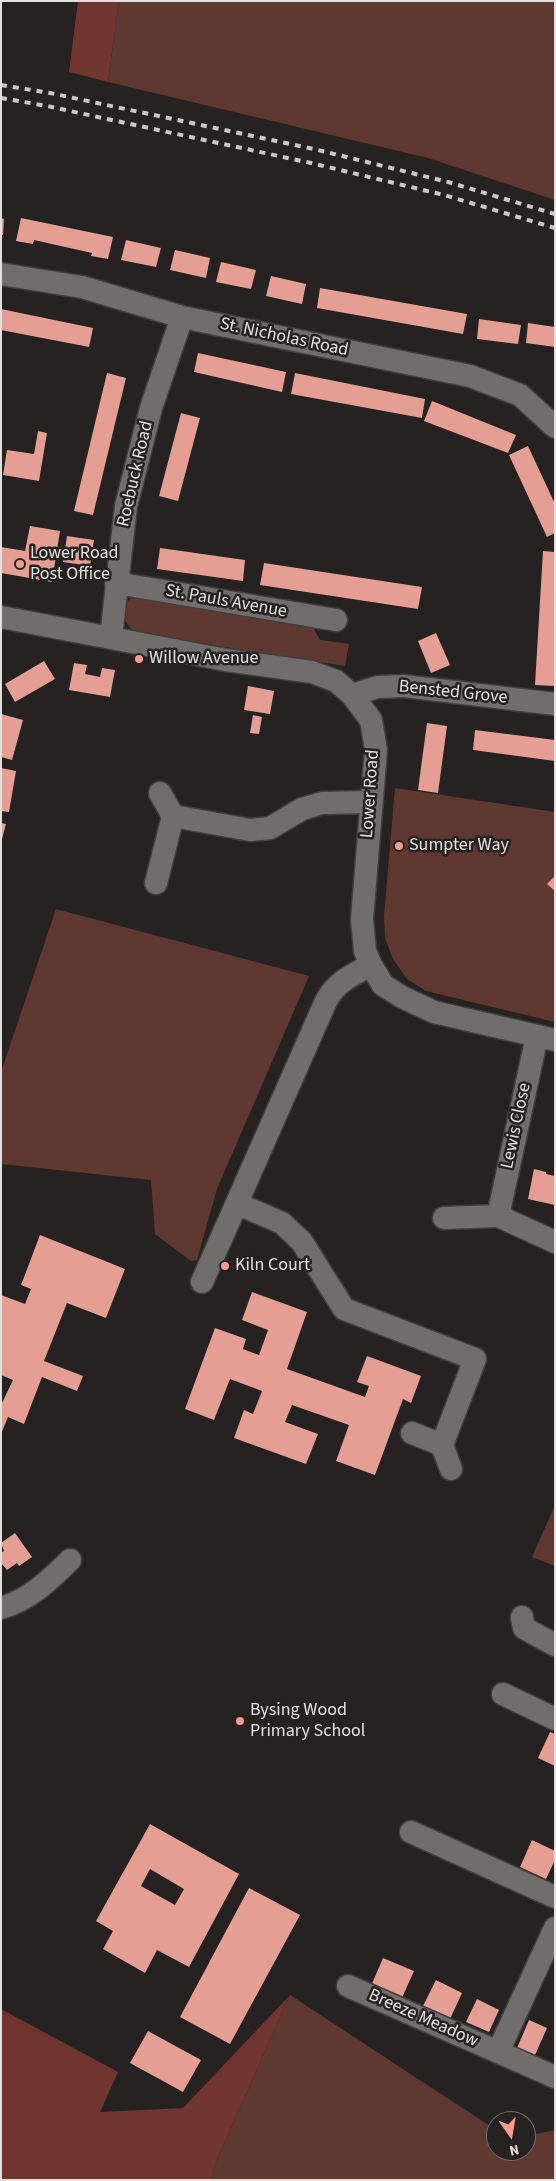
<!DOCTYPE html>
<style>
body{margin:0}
#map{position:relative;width:556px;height:2181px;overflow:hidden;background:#252221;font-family:"Source Sans 3",sans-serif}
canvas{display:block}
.frame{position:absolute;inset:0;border:2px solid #e2e0df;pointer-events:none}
.north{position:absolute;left:486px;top:2111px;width:50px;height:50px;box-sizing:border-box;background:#252221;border:1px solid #716e6d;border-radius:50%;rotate:167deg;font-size:14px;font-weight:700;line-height:20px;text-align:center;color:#e2e0df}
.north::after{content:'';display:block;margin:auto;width:18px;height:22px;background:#f59c90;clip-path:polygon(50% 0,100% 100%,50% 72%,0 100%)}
</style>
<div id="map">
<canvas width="556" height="2181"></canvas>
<div class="frame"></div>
<div class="north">N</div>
</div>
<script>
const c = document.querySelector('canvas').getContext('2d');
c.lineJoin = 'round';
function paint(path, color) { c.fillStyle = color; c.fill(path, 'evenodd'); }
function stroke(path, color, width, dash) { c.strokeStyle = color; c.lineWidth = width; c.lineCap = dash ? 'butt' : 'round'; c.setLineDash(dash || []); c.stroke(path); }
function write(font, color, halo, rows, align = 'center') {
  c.font = font + ' "Source Sans 3",sans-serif'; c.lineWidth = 5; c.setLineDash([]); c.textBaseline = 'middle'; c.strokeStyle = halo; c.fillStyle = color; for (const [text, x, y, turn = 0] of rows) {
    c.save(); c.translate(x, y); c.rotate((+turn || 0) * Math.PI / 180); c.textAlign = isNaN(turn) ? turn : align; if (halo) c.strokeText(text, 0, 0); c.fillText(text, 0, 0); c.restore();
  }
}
const green = new Path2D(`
 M 119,1 L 555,1 L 555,200 L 428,158 L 108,82 Z
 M 135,596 L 311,624 L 320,640 L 349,644 L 345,666 L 137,633 C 122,624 117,605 135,596 Z
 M 395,788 L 555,812 L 555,1022 L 426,991 L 407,979 L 393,959 L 385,938 L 384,916 Z
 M 56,909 L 309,976 L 217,1189 L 197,1260 L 191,1261 L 155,1234 L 151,1180 L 1,1164 L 1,1072 Z
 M 555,1505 L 555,1566 L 532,1557 Z
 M 290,1995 L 496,2130 L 496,2151 L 526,2151 L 526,2136 L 555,2130 L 555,2180 L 211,2180 L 216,2162 Z`);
const forest = new Path2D(`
 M 78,1 L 119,1 L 108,82 L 69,72 Z
 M 290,1995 L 216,2162 L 211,2180 L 1,2180 L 1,2009 L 118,2072 L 100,2112 L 183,2108 Z`);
const building = new Path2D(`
 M 1,218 L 4,219 L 3,235 L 1,235 Z
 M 21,218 L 113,237 L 108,259 L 91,256 L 92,253 L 34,240 L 33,244 L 16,241 Z
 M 126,240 L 161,248 L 156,267 L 121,260 Z
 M 175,250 L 210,258 L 206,278 L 170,270 Z
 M 221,262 L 256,270 L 251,289 L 216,282 Z
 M 271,276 L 306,284 L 302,304 L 266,296 Z
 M 320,288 L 467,314 L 463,334 L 317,308 Z
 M 1,309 L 93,328 L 89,347 L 1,330 Z
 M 479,319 L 521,325 L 518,344 L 477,339 Z
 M 528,323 L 555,327 L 555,347 L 526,343 Z
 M 198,353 L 286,372 L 282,392 L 194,372 Z
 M 107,373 L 126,378 L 93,515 L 74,511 Z
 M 295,373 L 425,399 L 422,418 L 291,394 Z
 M 432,401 L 516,435 L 508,453 L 424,421 Z
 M 181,413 L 200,418 L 178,501 L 159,496 Z
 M 38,431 L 47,433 L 39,481 L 3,475 L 7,450 L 34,454 Z
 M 528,446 L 555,504 L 555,533 L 547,537 L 509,455 Z
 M 30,526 L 60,531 L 52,582 L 1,573 L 1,547 L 25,551 Z
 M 67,536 L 94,540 L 90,566 L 63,562 Z
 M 160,548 L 245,560 L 243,581 L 157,569 Z
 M 543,551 L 555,552 L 555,686 L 535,685 Z
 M 264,563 L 422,587 L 418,609 L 260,585 Z
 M 436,633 L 450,665 L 431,673 L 418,641 Z
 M 44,661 L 55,679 L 15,702 L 5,684 Z
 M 74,663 L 87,665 L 85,674 L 100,677 L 102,668 L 115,670 L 110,697 L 69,690 Z
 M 248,686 L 274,691 L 270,714 L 244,710 Z
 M 1,714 L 23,720 L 12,760 L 1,757 Z
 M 253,715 L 262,717 L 259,734 L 250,733 Z
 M 427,723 L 447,726 L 438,793 L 418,790 Z
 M 475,730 L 555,740 L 555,761 L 473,750 Z
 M 1,768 L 16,771 L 9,812 L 1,811 Z
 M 1,823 L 6,824 L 2,839 L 1,839 Z
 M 555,876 L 555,891 L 547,884 Z
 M 534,1169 L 546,1172 L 546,1174 L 555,1176 L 555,1205 L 528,1199 Z
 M 40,1235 L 125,1269 L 106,1318 L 67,1303 L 44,1361 L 83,1376 L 77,1391 L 42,1377 L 24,1424 L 8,1417 L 1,1434 L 1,1405 L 13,1380 L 1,1375 L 1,1295 L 25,1304 L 31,1289 L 21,1285 Z
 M 252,1292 L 307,1312 L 287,1369 L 365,1397 L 369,1386 L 357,1382 L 367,1356 L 421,1376 L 411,1403 L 403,1399 L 375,1475 L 336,1461 L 349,1425 L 292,1405 L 285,1422 L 318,1434 L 306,1464 L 234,1438 L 244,1410 L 253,1414 L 262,1391 L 230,1379 L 214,1420 L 185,1409 L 215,1328 L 246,1339 L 243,1349 L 259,1355 L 268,1330 L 242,1320 Z
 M 15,1533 L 32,1557 L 19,1566 L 17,1563 L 7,1570 L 1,1563 L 1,1553 L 4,1551 L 1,1543 Z
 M 550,1732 L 555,1734 L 555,1766 L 538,1758 Z
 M 150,1824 L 239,1874 L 189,1967 L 157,1950 L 145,1973 L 103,1949 L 113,1931 L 96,1921 ZM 150,1869 L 184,1889 L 175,1905 L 141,1886 Z
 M 532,1840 L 555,1851 L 555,1860 L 546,1879 L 520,1867 Z
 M 249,1888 L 300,1915 L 230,2044 L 180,2017 Z
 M 383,1958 L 414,1971 L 401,2000 L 371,1986 Z
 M 436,1980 L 462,1993 L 450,2019 L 423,2006 Z
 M 477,1999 L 499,2010 L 489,2032 L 466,2022 Z
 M 529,2020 L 547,2028 L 535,2055 L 517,2048 Z
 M 148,2031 L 201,2060 L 183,2092 L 130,2063 Z`);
const minor = new Path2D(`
 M 1,274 L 82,287 L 182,317 L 470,376 L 520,395 L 555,427
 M 116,583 L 336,620
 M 1,617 L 226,660 L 312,672 L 336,681 L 352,695 L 371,720 L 376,750 L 362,919 L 365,951 L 371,965 L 383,985 L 402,997 L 434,1012 L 555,1040
 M 111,637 L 126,506 L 151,408 L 182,317
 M 352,695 L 378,687 L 404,686 L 555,704
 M 160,793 L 173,816
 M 156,883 L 173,816 L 250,830 L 270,828 L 302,809 L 322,803 L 371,802
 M 238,1204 L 282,1223 L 302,1242 L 344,1309 L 475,1359 L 442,1445
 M 498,1216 L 537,1036
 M 444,1218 L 498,1216 L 555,1242
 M 202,1282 L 326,1001 C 336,982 352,975 371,965
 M 412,1433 L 442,1445 L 451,1469
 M 1,1608 C 29,1600 50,1580 70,1560
 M 522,1617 L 524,1628 L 555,1645
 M 503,1694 L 555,1719
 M 411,1832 L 555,1897
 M 348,1986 L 555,2077
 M 498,2052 L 555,1928`);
const rail = new Path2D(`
 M 1,85 L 50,93 L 314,149 L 448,182 L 555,214
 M 1,98 L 47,106 L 311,163 L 444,195 L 555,228`);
const markers = [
 [20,564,5,"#f59c90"],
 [139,659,5,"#f59c90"],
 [399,846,5,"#f59c90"],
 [225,1266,5,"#f59c90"],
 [240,1721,5,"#f59c90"]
];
const streetNames = [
 ["St. Nicholas Road",284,338,12],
 ["Roebuck Road",136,474,-77],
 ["St. Pauls Avenue",226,602,10],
 ["Bensted Grove",453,693,6],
 ["Lower Road",371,794,-86],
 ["Lewis Close",517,1126,-78],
 ["Breeze Meadow",423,2019,24]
];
const poiNames = [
 ["Lower Road",30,554],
 ["Post Office",30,575],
 ["Willow Avenue",149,659],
 ["Sumpter Way",409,846],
 ["Kiln Court",235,1266],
 ["Bysing Wood",250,1711],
 ["Primary School",250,1732]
];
paint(green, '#603832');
paint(forest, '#70352e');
paint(building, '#e49e94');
stroke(minor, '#413e3e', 25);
stroke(minor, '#716d6d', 22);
stroke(rail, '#cac8c7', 4, [6, 6]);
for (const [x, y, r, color] of markers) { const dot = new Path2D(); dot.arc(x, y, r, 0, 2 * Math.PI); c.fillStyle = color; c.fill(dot); stroke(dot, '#252221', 2); }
write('18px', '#e2e0df', '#252221', streetNames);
write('18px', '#e2e0df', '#252221', poiNames, 'left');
</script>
